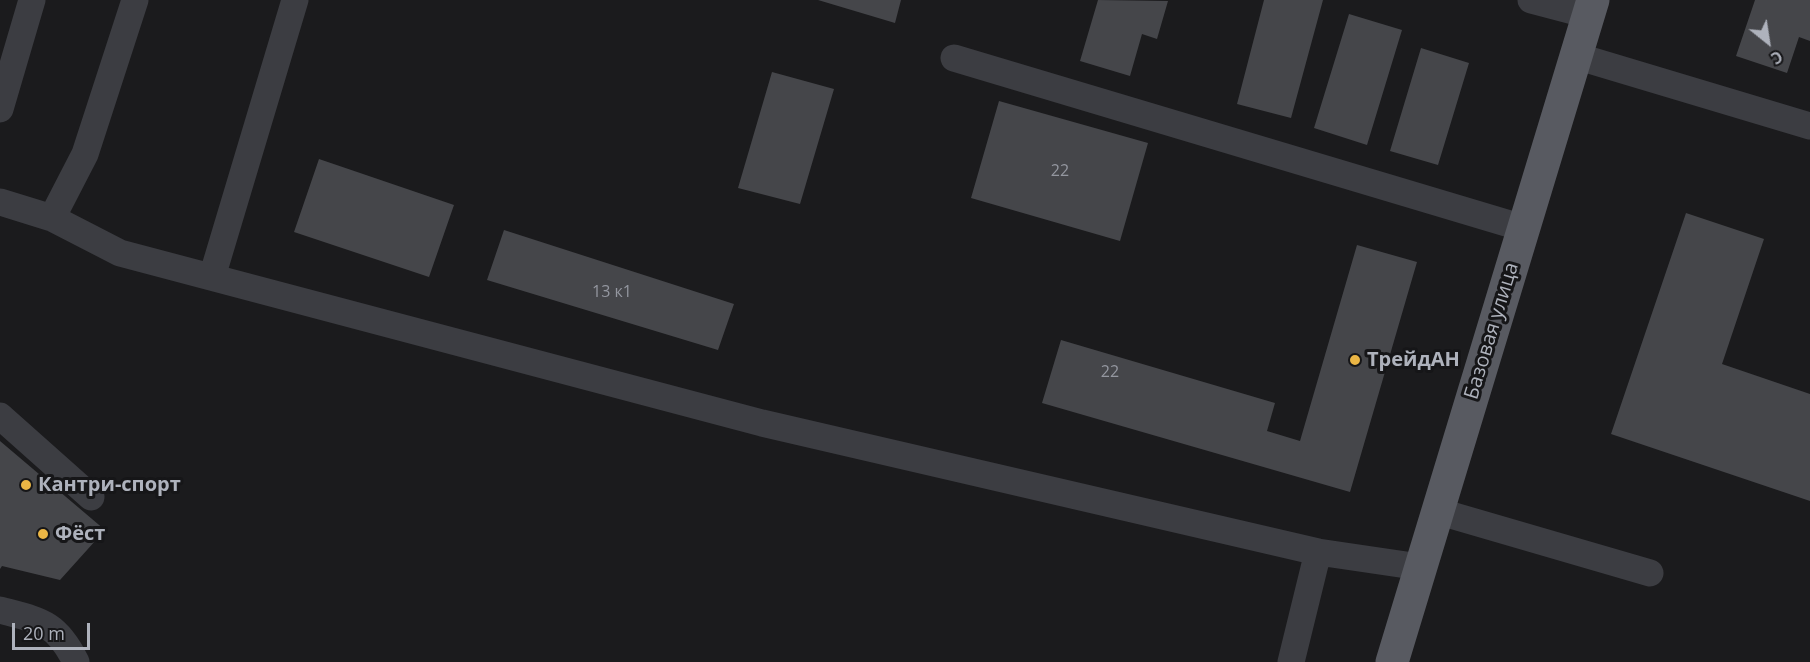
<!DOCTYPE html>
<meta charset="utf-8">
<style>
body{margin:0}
#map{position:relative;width:1810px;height:662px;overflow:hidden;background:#1b1b1d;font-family:"Open Sans",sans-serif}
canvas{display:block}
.north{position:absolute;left:1738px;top:12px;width:60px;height:60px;-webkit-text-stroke:4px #161618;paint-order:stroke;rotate:150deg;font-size:16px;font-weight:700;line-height:24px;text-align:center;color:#aeb2bc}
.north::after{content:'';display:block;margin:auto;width:21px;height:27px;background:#aeb2bc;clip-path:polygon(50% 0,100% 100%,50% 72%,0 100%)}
.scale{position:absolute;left:12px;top:623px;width:78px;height:27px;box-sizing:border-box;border:3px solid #aeb2bc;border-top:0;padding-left:8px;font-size:18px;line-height:21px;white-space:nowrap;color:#aeb2bc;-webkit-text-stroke:4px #161618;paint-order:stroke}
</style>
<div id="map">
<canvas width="1810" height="662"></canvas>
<div class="north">С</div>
<div class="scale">20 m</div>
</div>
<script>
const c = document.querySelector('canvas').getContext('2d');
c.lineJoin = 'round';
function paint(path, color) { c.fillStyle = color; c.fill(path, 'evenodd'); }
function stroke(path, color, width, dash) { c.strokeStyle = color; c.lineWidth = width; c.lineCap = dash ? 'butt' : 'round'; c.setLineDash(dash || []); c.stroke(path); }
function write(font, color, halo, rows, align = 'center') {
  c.font = font + ' "Open Sans",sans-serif'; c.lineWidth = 6; c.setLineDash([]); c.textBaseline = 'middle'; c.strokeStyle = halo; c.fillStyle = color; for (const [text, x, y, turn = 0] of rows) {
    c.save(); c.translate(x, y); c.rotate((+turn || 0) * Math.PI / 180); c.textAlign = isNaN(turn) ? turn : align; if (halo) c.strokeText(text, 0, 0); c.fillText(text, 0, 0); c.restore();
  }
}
const building = new Path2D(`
 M 818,0 L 901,0 L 895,23 Z
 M 1098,0 L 1168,1 L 1157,39 L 1142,34 L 1130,76 L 1080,61 Z
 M 1264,0 L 1323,0 L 1291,118 L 1237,104 Z
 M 1755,0 L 1810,0 L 1810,41 L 1799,37 L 1787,73 L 1736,56 Z
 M 1349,14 L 1402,30 L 1367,145 L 1314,128 Z
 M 1421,48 L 1469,63 L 1438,165 L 1390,151 Z
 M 772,72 L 834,89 L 800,204 L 738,188 Z
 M 999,101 L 1148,143 L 1120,241 L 971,198 Z
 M 319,159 L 454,205 L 429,277 L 294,232 Z
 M 1686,213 L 1764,239 L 1722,364 L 1810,394 L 1810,501 L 1611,434 Z
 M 504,230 L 734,304 L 718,350 L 487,280 Z
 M 1357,245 L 1417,262 L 1350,492 L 1042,403 L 1061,340 L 1275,403 L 1267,431 L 1300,441 Z
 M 0,441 L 105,530 L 60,580 L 2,566 L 0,569 Z`);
const minor = new Path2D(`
 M 1531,0 L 1588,15
 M 1576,56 L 1810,126
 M 954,58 L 1523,228
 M 0,109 L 32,0
 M 0,202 L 52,218 L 120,253 L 762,423 L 1318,552 L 1420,567
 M 52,218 L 85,154 L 135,0
 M 212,277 L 295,0
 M 0,416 L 91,497
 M 1437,511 L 1650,573
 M 0,610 C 41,621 56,622 76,662
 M 1291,662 L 1318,552`);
const major = new Path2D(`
 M 1392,662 L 1593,0`);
const markers = [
 [1355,360,6,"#ebb645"],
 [26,485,6,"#ebb645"],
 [43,534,6,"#ebb645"]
];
const numberNames = [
 ["22",1060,171],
 ["13 к1",612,292],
 ["22",1110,372]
];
const streetNames = [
 ["Базовая улица",1492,331,-73]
];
const poiNames = [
 ["ТрейдАН",1367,360],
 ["Кантри-спорт",38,485],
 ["Фёст",55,534]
];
paint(building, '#45464a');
stroke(minor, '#3c3d42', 27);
stroke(major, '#585a61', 33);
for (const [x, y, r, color] of markers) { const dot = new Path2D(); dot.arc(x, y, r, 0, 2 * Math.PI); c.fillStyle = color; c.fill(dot); stroke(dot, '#161618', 2); }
write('16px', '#9497a0', null, numberNames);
write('20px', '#aeb2bc', '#161618', streetNames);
write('bold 20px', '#aeb2bc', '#161618', poiNames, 'left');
</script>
